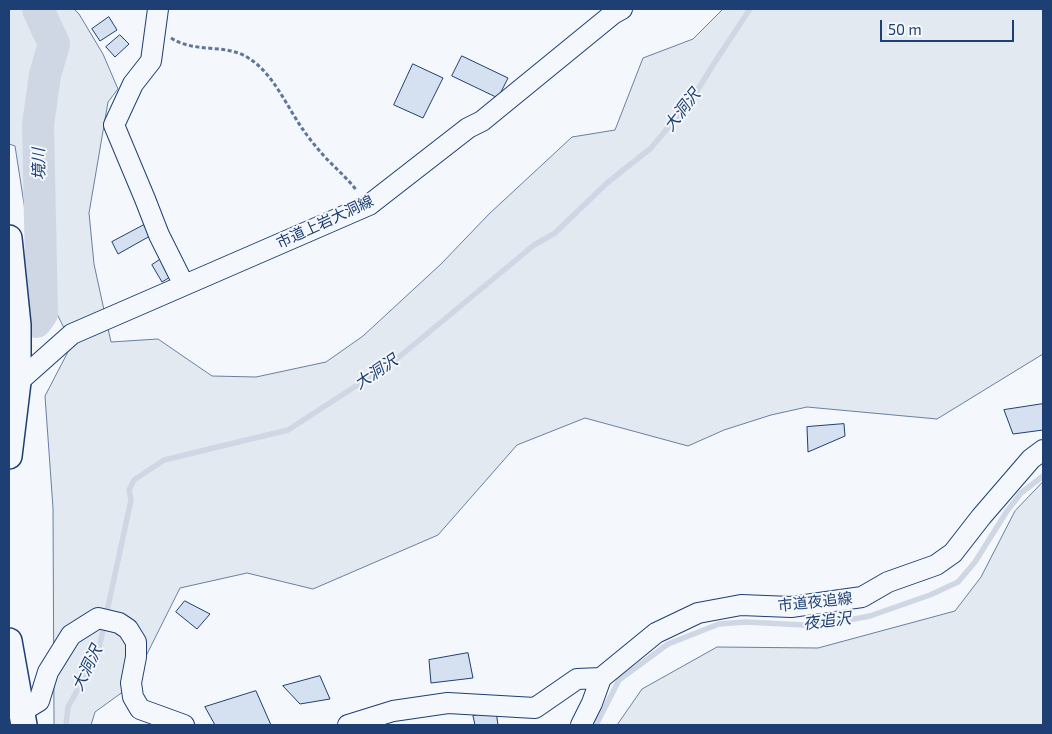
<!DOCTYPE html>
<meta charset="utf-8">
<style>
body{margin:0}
#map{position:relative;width:1052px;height:734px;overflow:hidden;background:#f4f7fb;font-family:"Exo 2",sans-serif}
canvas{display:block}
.frame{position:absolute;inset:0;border:10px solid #1d3f73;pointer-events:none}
.scale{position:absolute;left:880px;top:20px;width:134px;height:22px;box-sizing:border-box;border:2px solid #1d3f73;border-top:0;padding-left:6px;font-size:15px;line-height:18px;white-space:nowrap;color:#1d3f73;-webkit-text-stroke:4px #f4f7fb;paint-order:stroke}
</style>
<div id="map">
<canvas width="1052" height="734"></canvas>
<div class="frame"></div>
<div class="scale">50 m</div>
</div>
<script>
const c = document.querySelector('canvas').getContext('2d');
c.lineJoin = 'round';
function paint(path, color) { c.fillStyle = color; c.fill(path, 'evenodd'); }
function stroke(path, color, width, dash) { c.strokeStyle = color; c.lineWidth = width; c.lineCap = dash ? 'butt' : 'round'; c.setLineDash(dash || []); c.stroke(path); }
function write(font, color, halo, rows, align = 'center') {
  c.font = font + ' "Exo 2","Noto Sans JP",sans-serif'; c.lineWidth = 4; c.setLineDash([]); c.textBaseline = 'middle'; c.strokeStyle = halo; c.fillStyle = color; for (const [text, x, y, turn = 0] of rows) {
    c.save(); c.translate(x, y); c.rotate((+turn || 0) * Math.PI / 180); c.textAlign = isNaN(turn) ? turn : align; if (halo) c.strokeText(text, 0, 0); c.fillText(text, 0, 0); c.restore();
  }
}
const green = new Path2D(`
 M 9,9 L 74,9 L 79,14 L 103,54 L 118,89 L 108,102 L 89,213 L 94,264 L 111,342 L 158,339 L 212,376 L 256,377 L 326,362 L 363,336 L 441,264 L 489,214 L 572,137 L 615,130 L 643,58 L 693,39 L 723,9 L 1043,9 L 1043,354 L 937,419 L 807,407 L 771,415 L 724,430 L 688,446 L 585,418 L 517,445 L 438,535 L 313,589 L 247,573 L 180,588 L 131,686 L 95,712 L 91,725 L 54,725 L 53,508 L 45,396 L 72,344 L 34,268 L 15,146 L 9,144 Z
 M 1043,482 L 1043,725 L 617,725 L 642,689 L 717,647 L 818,648 L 955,611 L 981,577 L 1015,511 Z`);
const stream = new Path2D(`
 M 66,725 L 68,707 L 98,653 L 131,500 L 129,490 L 134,480 L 164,460 L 288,430 L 393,362 L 534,245 L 555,233 L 607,183 L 651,148 L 692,99 L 713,65 L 750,9
 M 596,725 L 619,680 L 668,644 L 719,624 L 745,622 L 804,625 L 838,622 L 870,616 L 930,595 L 958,582 L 975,562 L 1007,511 L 1021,493 L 1043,476`);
const river = new Path2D(`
 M 36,322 L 42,314 L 38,125 L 45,75 L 54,44 L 38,9`);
const building = new Path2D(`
 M 109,17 L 117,30 L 100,41 L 92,29 Z
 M 120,35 L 129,44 L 115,57 L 106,47 Z
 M 462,56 L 508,78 L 498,98 L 452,76 Z
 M 413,64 L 443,78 L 423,118 L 394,105 Z
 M 144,225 L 150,236 L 118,254 L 112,242 Z
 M 164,257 L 175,274 L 162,282 L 152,265 Z
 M 1043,404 L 1043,430 L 1013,434 L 1004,410 Z
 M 844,424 L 845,436 L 808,452 L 807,427 Z
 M 185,601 L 210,614 L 197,629 L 176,612 Z
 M 468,653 L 473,678 L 431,683 L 429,660 Z
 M 320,676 L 330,699 L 300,704 L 283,686 Z
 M 256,691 L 271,725 L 215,725 L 205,707 Z
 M 496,711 L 498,725 L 475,725 L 473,716 Z`);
const path = new Path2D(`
 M 171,38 C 194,53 223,44 245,56 C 273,71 286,106 304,131 C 308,137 313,143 318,149 C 330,164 346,176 357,191`);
const minor = new Path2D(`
 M 158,9 L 151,61 L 133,84 L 114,125 L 145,199 L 159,235 L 184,285
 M 9,387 L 18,382 L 72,334 L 369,205 L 468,128 L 482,121 L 613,14 L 622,9
 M 21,712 L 39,701 L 48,672 L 71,635 L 98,618 L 119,623 L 128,629 L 136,642 L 136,657 L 131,683 L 133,697 L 140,709 L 184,725
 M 348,725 L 393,711 L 448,703 L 535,708 L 577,679 L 601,678
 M 581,725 L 592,703 L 601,678 L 656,633 L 698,613 L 741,605 L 791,607 L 862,597 L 888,582 L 936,565 L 953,553 L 981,517 L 1031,459 L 1043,450`);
const major = new Path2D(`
 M 9,238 L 18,325 L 18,382 L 9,456
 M 9,641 L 24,725`);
const streetNames = [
 ["市道上岩大洞線",325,222,-25],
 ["市道夜追線",815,602,-6]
];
const waterNames = [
 ["大洞沢",682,110,-52],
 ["境川",39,164,-91],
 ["大洞沢",376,372,-34],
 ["夜追沢",827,621,-7],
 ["大洞沢",87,668,-64]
];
paint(green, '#e3e9f0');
stroke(green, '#687fa3', 1);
stroke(stream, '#cfd7e4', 5.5);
stroke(river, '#cfd7e4', 32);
paint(building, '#d5e0f0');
stroke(building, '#1d3f73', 1);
stroke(minor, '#1d3f73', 22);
stroke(major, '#1d3f73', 28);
stroke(path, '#5e769c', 3, [4, 2.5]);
stroke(minor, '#f4f7fb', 20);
stroke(major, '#f4f7fb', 25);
write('15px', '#1d3f73', '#f4f7fb', streetNames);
write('italic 16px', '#1d3f73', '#f4f7fb', waterNames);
</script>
